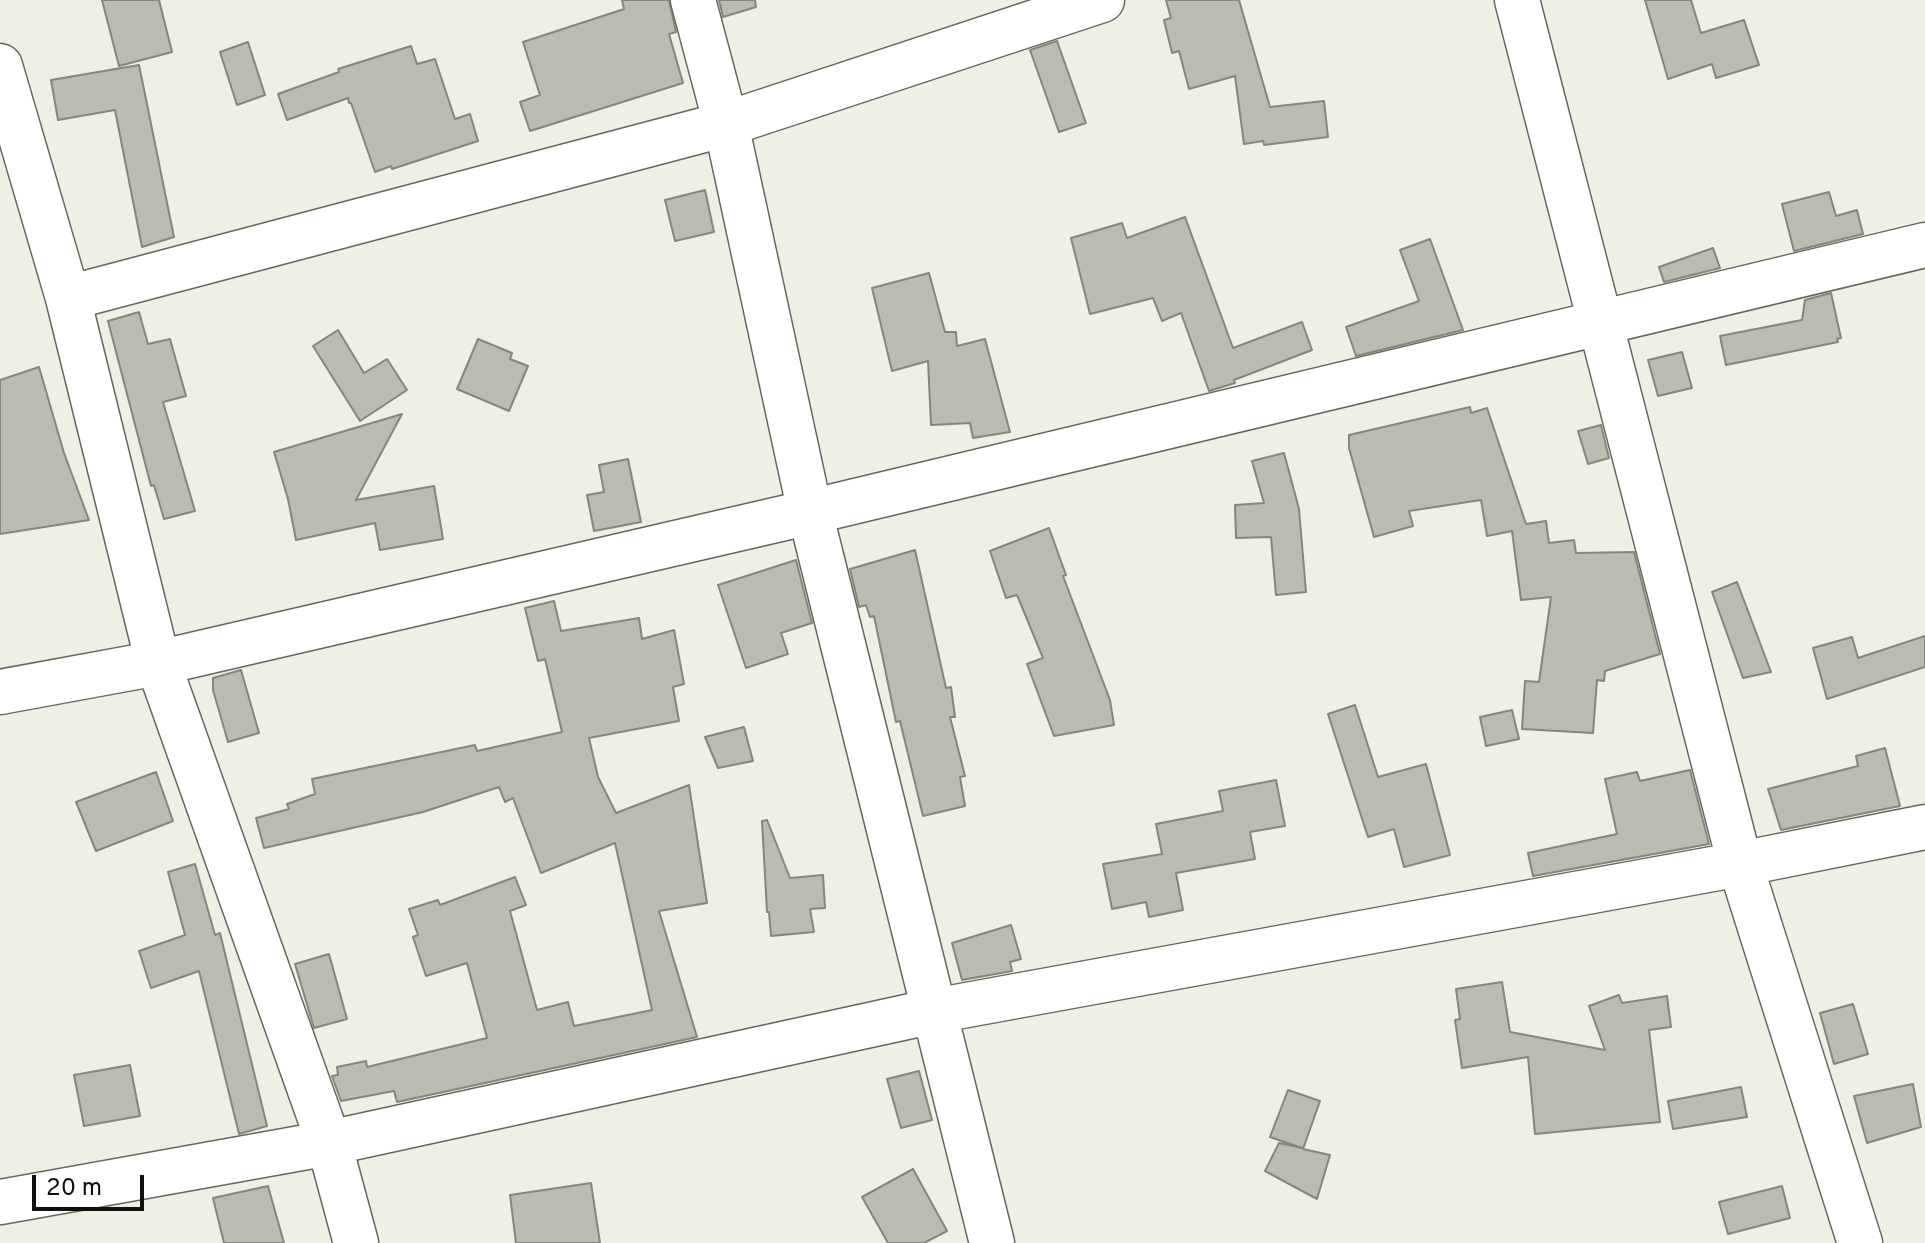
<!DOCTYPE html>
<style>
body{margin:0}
#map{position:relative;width:1925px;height:1243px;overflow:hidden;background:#edf0e4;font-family:Overpass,sans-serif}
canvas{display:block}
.scale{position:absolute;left:32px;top:1175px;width:112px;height:36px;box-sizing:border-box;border:4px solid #10110d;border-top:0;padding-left:10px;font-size:24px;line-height:28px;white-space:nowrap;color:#10110d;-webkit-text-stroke:6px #fff;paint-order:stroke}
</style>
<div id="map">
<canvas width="1925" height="1243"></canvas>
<div class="scale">20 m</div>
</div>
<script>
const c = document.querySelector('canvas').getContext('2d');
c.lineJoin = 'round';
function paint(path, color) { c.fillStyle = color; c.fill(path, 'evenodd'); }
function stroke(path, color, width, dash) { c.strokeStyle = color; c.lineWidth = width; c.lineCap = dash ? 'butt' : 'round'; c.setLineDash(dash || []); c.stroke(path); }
const building = new Path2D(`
 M 102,0 L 159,0 L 172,52 L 119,66 Z
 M 622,0 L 669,0 L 676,32 L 669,34 L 683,83 L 530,131 L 520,102 L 540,95 L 523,42 L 624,9 Z
 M 719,0 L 755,0 L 756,7 L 723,17 Z
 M 1166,0 L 1239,0 L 1270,107 L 1324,101 L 1328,137 L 1264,145 L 1263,141 L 1244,144 L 1235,76 L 1189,89 L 1179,51 L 1172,53 L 1164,20 L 1171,18 Z
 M 1645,0 L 1691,0 L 1701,33 L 1744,20 L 1759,65 L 1716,78 L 1712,64 L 1668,79 Z
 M 1057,41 L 1086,123 L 1059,132 L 1030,50 Z
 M 248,42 L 265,95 L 237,105 L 220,52 Z
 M 411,46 L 417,64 L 435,59 L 455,119 L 470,114 L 478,141 L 392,169 L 391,166 L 375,172 L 351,103 L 349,103 L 348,98 L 287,120 L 278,94 L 339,72 L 338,69 Z
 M 139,65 L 174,237 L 142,247 L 115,110 L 58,120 L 51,80 Z
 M 705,190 L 714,232 L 675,241 L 665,200 Z
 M 1829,192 L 1836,216 L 1857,210 L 1863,234 L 1794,251 L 1782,204 Z
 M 1185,217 L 1233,348 L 1302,322 L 1312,350 L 1234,380 L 1235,383 L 1209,391 L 1181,313 L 1162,321 L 1153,298 L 1090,314 L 1071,238 L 1122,223 L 1127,238 Z
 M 1430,239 L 1463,330 L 1356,356 L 1346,327 L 1419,301 L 1400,250 Z
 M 1713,248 L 1720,268 L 1664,282 L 1659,267 Z
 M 929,273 L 945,332 L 956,332 L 957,346 L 985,339 L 1010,432 L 973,438 L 970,423 L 931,425 L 928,361 L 892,371 L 872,288 Z
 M 1831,293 L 1841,338 L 1837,339 L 1838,342 L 1726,365 L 1720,336 L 1802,320 L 1805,300 Z
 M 139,312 L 148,344 L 170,339 L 186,396 L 163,402 L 195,511 L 164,519 L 154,485 L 151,486 L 108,321 Z
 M 338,330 L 364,373 L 387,359 L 407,390 L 360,421 L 313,346 Z
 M 478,339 L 512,353 L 510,359 L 528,366 L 509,411 L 457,389 Z
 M 1682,352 L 1692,388 L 1658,396 L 1648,360 Z
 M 39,367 L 64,453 L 89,520 L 0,534 L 0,380 Z
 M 1470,407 L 1471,413 L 1487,408 L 1526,524 L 1546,521 L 1549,543 L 1574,540 L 1576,553 L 1634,552 L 1660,654 L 1605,671 L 1604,681 L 1597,680 L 1593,733 L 1522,729 L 1525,681 L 1539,682 L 1551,597 L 1521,600 L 1512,531 L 1487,536 L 1481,500 L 1409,511 L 1413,526 L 1374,537 L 1349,448 L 1349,435 Z
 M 402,414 L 356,500 L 434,486 L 443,539 L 380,550 L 375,523 L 296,540 L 288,499 L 274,452 Z
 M 1601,425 L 1609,458 L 1588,464 L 1578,431 Z
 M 1284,453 L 1299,509 L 1306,592 L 1276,595 L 1271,537 L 1236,538 L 1235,505 L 1264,503 L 1252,461 Z
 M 628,459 L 641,522 L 594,531 L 587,495 L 604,492 L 599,465 Z
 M 1049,528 L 1066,575 L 1063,576 L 1110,700 L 1114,725 L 1054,736 L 1027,664 L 1043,658 L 1017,595 L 1006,598 L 990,551 Z
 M 915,550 L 946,688 L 951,687 L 955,717 L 950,717 L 965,776 L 960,777 L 965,806 L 923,816 L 900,721 L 896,722 L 874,616 L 870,617 L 866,605 L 859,607 L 850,569 Z
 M 796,560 L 812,623 L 781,633 L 788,654 L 746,668 L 718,585 Z
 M 1737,582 L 1771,672 L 1743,678 L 1712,592 Z
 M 554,601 L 561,631 L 639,618 L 642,639 L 674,630 L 684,684 L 673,687 L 679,721 L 589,738 L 598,777 L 616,813 L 689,785 L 707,903 L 659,911 L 697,1037 L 397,1102 L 394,1091 L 341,1101 L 332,1076 L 338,1075 L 337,1067 L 366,1061 L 367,1067 L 487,1038 L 467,963 L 426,976 L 413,937 L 418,935 L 409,909 L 438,900 L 440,905 L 515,877 L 526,905 L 510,911 L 537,1010 L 568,1002 L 574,1026 L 652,1010 L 615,843 L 541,873 L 513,798 L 505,802 L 499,787 L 423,812 L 264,848 L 256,818 L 289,809 L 287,804 L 315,794 L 312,779 L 475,745 L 477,751 L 562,732 L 545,659 L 538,661 L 525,608 Z
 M 1925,636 L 1925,667 L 1827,699 L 1813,648 L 1852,637 L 1858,658 Z
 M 241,670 L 259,733 L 228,742 L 213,690 L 213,678 Z
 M 1355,705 L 1378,777 L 1426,764 L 1450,855 L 1404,867 L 1394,829 L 1368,837 L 1328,714 Z
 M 1512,710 L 1519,739 L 1486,746 L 1480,717 Z
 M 744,727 L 753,761 L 718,768 L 705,737 Z
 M 1885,748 L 1900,806 L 1781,830 L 1768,789 L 1858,766 L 1856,756 Z
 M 1690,770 L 1709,844 L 1533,876 L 1528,853 L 1617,834 L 1605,779 L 1637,772 L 1640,781 Z
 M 156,772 L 173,821 L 96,851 L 76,802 Z
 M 1276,780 L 1285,826 L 1250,832 L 1255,859 L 1176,873 L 1183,910 L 1149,917 L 1146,902 L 1112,909 L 1103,864 L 1162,854 L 1156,824 L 1223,811 L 1219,791 Z
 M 767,820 L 790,878 L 823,875 L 825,908 L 810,909 L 814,932 L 771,936 L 769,912 L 767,912 L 762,821 Z
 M 195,864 L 215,935 L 220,933 L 267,1126 L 239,1134 L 199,971 L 151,988 L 139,951 L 185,935 L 168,872 Z
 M 1011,925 L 1021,959 L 1010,962 L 1012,971 L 962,980 L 952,943 Z
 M 329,954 L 347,1019 L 314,1028 L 295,964 Z
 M 1502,982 L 1510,1032 L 1605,1050 L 1589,1006 L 1619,995 L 1622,1003 L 1667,996 L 1671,1027 L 1649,1030 L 1660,1122 L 1535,1134 L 1528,1057 L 1462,1068 L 1455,1020 L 1460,1019 L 1456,989 Z
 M 1853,1004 L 1868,1054 L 1834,1064 L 1820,1013 Z
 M 130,1065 L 140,1116 L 84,1126 L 74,1075 Z
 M 919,1071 L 932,1120 L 901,1128 L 887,1079 Z
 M 1913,1084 L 1921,1127 L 1867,1143 L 1854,1096 Z
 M 1741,1087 L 1747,1117 L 1673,1129 L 1668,1101 Z
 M 1288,1090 L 1320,1101 L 1303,1149 L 1330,1155 L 1317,1199 L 1265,1171 L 1279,1143 L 1302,1148 L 1270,1137 Z
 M 913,1169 L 947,1231 L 924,1243 L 888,1243 L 862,1197 Z
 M 591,1183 L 600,1243 L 516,1243 L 510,1195 Z
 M 268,1186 L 284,1243 L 224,1243 L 213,1198 Z
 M 1782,1186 L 1790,1218 L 1728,1234 L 1719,1202 Z`);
const minor = new Path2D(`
 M 693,0 L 726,124 L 810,512 L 992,1243
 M 1517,0 L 1740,864 L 1860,1243
 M 0,66 L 68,298 L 158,663 L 329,1143 L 356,1243
 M 68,298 L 726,124 L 1102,0
 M 0,692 L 158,663 L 810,512 L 1925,245
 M 0,1202 L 329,1143 L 934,1011 L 1740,864 L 1925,827`);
paint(building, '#b9bcb0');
stroke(building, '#84877c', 2);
stroke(minor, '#66685e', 47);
stroke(minor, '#fff', 44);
</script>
